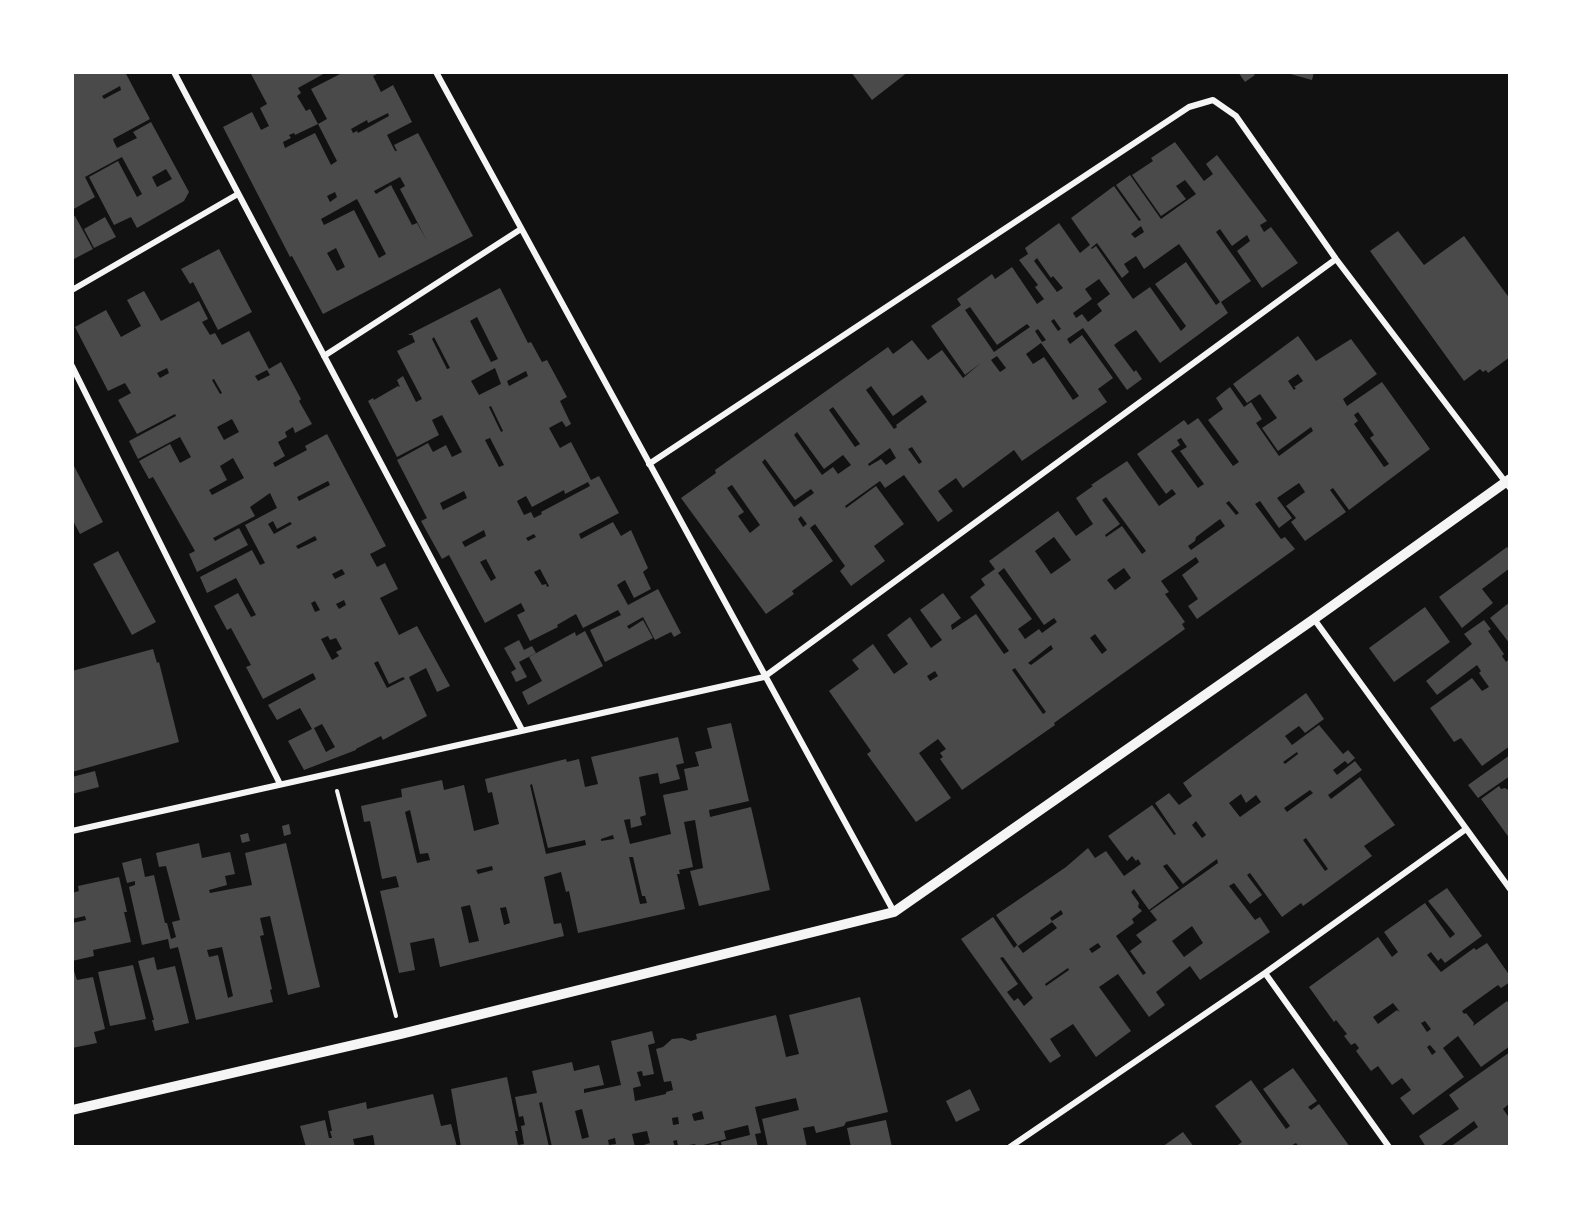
<!DOCTYPE html>
<style>
body{margin:0}
#map{position:relative;width:1582px;height:1219px;overflow:hidden;background:#111;font-family:"Golos Text",sans-serif}
canvas{display:block}
.frame{position:absolute;inset:0;border:74px solid #fff;pointer-events:none}
</style>
<div id="map">
<canvas width="1582" height="1219"></canvas>
<div class="frame"></div>
</div>
<script>
const c = document.querySelector('canvas').getContext('2d');
c.lineJoin = 'round';
function paint(path, color) { c.fillStyle = color; c.fill(path, 'evenodd'); }
function stroke(path, color, width, dash) { c.strokeStyle = color; c.lineWidth = width; c.lineCap = dash ? 'butt' : 'round'; c.setLineDash(dash || []); c.stroke(path); }
const building = new Path2D(`
 M 72,72 L 125,72 L 150,119 L 113,139 L 114,142 L 117,148 L 137,138 L 133,132 L 151,122 L 189,192 L 184,201 L 137,228 L 131,217 L 114,225 L 89,177 L 118,161 L 137,197 L 142,194 L 122,157 L 85,177 L 95,197 L 72,210 ZM 120,86 L 121,90 L 104,99 L 102,96 ZM 166,169 L 172,179 L 157,187 L 152,177 Z
 M 250,72 L 327,72 L 298,88 L 301,93 L 297,96 L 306,111 L 310,109 L 318,124 L 295,135 L 294,133 L 289,135 L 291,138 L 283,142 L 285,148 L 315,133 L 331,165 L 337,161 L 318,124 L 327,119 L 311,89 L 344,72 L 381,72 L 373,76 L 381,92 L 393,85 L 412,122 L 387,135 L 395,151 L 397,151 L 394,145 L 418,133 L 473,236 L 323,314 L 292,256 L 290,257 L 223,127 L 252,112 L 261,130 L 269,126 L 260,108 L 267,104 ZM 388,113 L 389,116 L 358,133 L 357,131 L 353,133 L 351,129 L 367,120 L 368,123 ZM 400,177 L 405,186 L 400,189 L 427,241 L 417,223 L 412,225 L 391,185 L 376,194 L 374,191 ZM 335,192 L 337,197 L 330,202 L 327,196 ZM 357,199 L 386,254 L 379,258 L 354,210 L 324,225 L 321,219 ZM 336,248 L 345,267 L 337,271 L 327,253 Z
 M 851,72 L 908,72 L 872,100 Z
 M 1238,72 L 1252,72 L 1255,75 L 1245,82 Z
 M 1283,72 L 1314,72 L 1312,80 Z
 M 1175,142 L 1204,181 L 1213,174 L 1206,164 L 1217,155 L 1267,221 L 1260,225 L 1264,232 L 1271,227 L 1298,263 L 1262,288 L 1237,251 L 1250,241 L 1247,235 L 1232,246 L 1220,229 L 1216,232 L 1251,281 L 1221,302 L 1228,313 L 1160,363 L 1136,330 L 1118,342 L 1114,345 L 1134,372 L 1136,370 L 1142,379 L 1127,390 L 1083,328 L 1067,339 L 1070,344 L 1082,335 L 1113,378 L 1098,389 L 1107,402 L 1022,461 L 1014,450 L 963,488 L 956,478 L 938,491 L 953,511 L 938,522 L 904,475 L 885,488 L 880,481 L 845,506 L 846,508 L 876,486 L 904,524 L 874,546 L 885,561 L 851,586 L 840,571 L 845,566 L 815,524 L 810,528 L 833,561 L 792,591 L 794,594 L 766,614 L 681,498 L 716,473 L 715,470 L 888,347 L 893,354 L 912,340 L 928,360 L 942,350 L 963,378 L 981,363 L 965,375 L 931,326 L 961,305 L 957,299 L 992,274 L 995,279 L 1012,267 L 1037,304 L 1044,299 L 1035,287 L 1038,285 L 1019,260 L 1028,254 L 1025,248 L 1059,223 L 1080,253 L 1090,245 L 1071,218 L 1114,186 L 1139,221 L 1141,220 L 1116,185 L 1130,175 L 1161,219 L 1196,194 L 1185,180 L 1176,186 L 1186,199 L 1161,216 L 1132,175 L 1153,161 L 1151,158 ZM 1141,226 L 1144,232 L 1135,238 L 1131,234 ZM 1097,243 L 1122,278 L 1129,272 L 1124,264 L 1136,256 L 1144,269 L 1179,244 L 1220,302 L 1216,305 L 1186,262 L 1155,284 L 1186,326 L 1181,331 L 1150,287 L 1133,299 L 1096,246 L 1092,249 L 1091,248 ZM 1037,258 L 1051,278 L 1053,276 L 1063,288 L 1057,292 L 1034,261 ZM 1099,279 L 1110,294 L 1097,304 L 1102,311 L 1088,322 L 1082,314 L 1076,318 L 1073,313 L 1092,299 L 1085,289 ZM 970,307 L 997,345 L 1027,324 L 1030,327 L 994,352 L 965,310 ZM 1054,319 L 1061,329 L 1058,331 L 1051,321 ZM 1038,329 L 1046,340 L 1042,342 L 1035,331 ZM 1041,343 L 1079,396 L 1073,400 L 1044,357 L 1033,364 L 1026,354 ZM 997,356 L 1006,368 L 1000,372 L 991,360 ZM 871,386 L 893,416 L 922,395 L 927,402 L 896,425 L 897,427 L 894,429 L 866,390 ZM 833,407 L 860,444 L 855,447 L 829,410 ZM 797,432 L 824,469 L 843,455 L 851,465 L 838,474 L 833,467 L 822,475 L 794,435 ZM 912,447 L 922,462 L 919,464 L 908,449 ZM 890,448 L 896,458 L 886,465 L 881,459 L 869,466 L 868,464 ZM 765,459 L 795,500 L 811,489 L 814,493 L 794,507 L 762,462 ZM 732,485 L 760,525 L 750,533 L 738,516 L 744,512 L 727,488 ZM 801,516 L 807,524 L 803,527 L 798,519 Z
 M 75,216 L 93,249 L 72,260 L 72,217 Z
 M 105,217 L 116,237 L 94,248 L 84,229 Z
 M 1398,231 L 1424,265 L 1464,236 L 1510,299 L 1510,357 L 1488,373 L 1486,370 L 1483,372 L 1480,369 L 1464,381 L 1370,251 Z
 M 219,249 L 252,312 L 218,330 L 193,282 L 190,284 L 181,269 Z
 M 500,288 L 528,343 L 531,342 L 542,362 L 547,360 L 567,397 L 560,401 L 571,424 L 566,427 L 562,421 L 549,428 L 560,448 L 571,442 L 591,480 L 599,476 L 619,513 L 579,534 L 581,539 L 613,522 L 621,536 L 631,530 L 648,568 L 643,572 L 651,589 L 634,598 L 625,580 L 617,585 L 628,605 L 658,589 L 681,633 L 674,637 L 671,632 L 655,640 L 643,617 L 627,626 L 629,629 L 643,620 L 653,638 L 605,662 L 590,630 L 621,615 L 618,610 L 583,628 L 576,614 L 557,625 L 558,627 L 530,641 L 517,615 L 525,611 L 521,603 L 485,623 L 449,555 L 442,559 L 421,521 L 427,518 L 397,460 L 428,443 L 433,452 L 446,445 L 452,457 L 462,452 L 442,415 L 432,420 L 439,435 L 397,457 L 368,401 L 373,398 L 374,400 L 398,386 L 400,387 L 397,380 L 403,376 L 416,402 L 422,399 L 397,351 L 415,342 L 412,335 L 408,335 ZM 477,317 L 498,359 L 491,362 L 470,321 ZM 434,337 L 450,368 L 447,369 L 432,339 ZM 495,368 L 501,384 L 479,395 L 471,381 ZM 526,371 L 528,376 L 509,386 L 507,381 ZM 491,406 L 503,431 L 501,432 L 489,407 ZM 490,438 L 504,465 L 499,467 L 485,440 ZM 588,482 L 590,486 L 541,512 L 542,514 L 534,518 L 531,512 L 524,515 L 517,501 L 526,496 L 532,507 L 564,490 L 565,494 ZM 464,491 L 467,498 L 443,510 L 440,503 ZM 484,530 L 486,536 L 465,547 L 462,542 ZM 534,534 L 536,537 L 528,541 L 526,538 ZM 486,559 L 496,578 L 491,581 L 480,562 ZM 540,569 L 549,586 L 547,587 L 546,584 L 542,585 L 534,572 Z
 M 144,291 L 161,321 L 199,301 L 208,319 L 202,322 L 210,335 L 215,333 L 222,345 L 249,331 L 269,369 L 281,362 L 301,399 L 299,401 L 312,424 L 295,433 L 293,427 L 285,432 L 287,437 L 278,442 L 285,456 L 273,463 L 275,467 L 307,450 L 305,446 L 327,434 L 386,546 L 370,554 L 377,567 L 385,563 L 398,589 L 380,598 L 399,635 L 417,626 L 450,686 L 437,692 L 426,668 L 409,677 L 427,716 L 383,740 L 381,736 L 356,749 L 356,750 L 304,770 L 288,741 L 312,729 L 300,708 L 277,720 L 268,705 L 316,679 L 313,673 L 263,699 L 246,667 L 251,665 L 231,628 L 227,630 L 214,606 L 238,593 L 251,617 L 256,615 L 236,578 L 207,593 L 200,577 L 252,550 L 260,565 L 265,563 L 245,525 L 277,508 L 270,493 L 250,507 L 255,516 L 213,538 L 215,541 L 239,528 L 248,545 L 197,572 L 189,554 L 195,551 L 153,477 L 149,479 L 139,461 L 170,444 L 180,463 L 191,457 L 180,437 L 138,459 L 129,441 L 176,416 L 175,414 L 137,434 L 118,400 L 131,393 L 125,383 L 108,391 L 75,327 L 106,310 L 121,337 L 141,326 L 127,300 ZM 167,368 L 169,373 L 160,378 L 157,373 ZM 267,370 L 270,375 L 258,381 L 255,376 ZM 214,379 L 222,393 L 220,394 L 212,380 ZM 232,419 L 239,432 L 224,440 L 217,427 ZM 233,458 L 244,478 L 212,495 L 209,490 L 227,480 L 220,466 ZM 328,481 L 330,485 L 299,501 L 297,497 ZM 273,521 L 277,529 L 290,522 L 292,524 L 274,534 L 268,524 ZM 315,536 L 317,540 L 298,549 L 296,546 ZM 342,569 L 345,574 L 335,579 L 332,574 ZM 344,600 L 346,605 L 339,609 L 336,604 ZM 315,601 L 320,610 L 315,612 L 311,603 ZM 328,636 L 330,640 L 336,638 L 342,649 L 336,652 L 339,656 L 332,660 L 321,639 ZM 378,661 L 389,684 L 403,677 L 405,679 L 387,688 L 374,663 ZM 322,724 L 335,747 L 326,752 L 314,728 Z
 M 1298,336 L 1316,361 L 1351,339 L 1377,374 L 1343,399 L 1347,406 L 1382,382 L 1430,449 L 1349,510 L 1333,488 L 1330,490 L 1346,512 L 1305,541 L 1291,522 L 1296,518 L 1286,506 L 1305,492 L 1299,483 L 1277,498 L 1292,518 L 1279,528 L 1260,501 L 1255,504 L 1281,539 L 1285,537 L 1295,549 L 1197,619 L 1188,606 L 1198,599 L 1182,575 L 1199,562 L 1196,557 L 1161,581 L 1169,592 L 1165,594 L 1185,622 L 1182,624 L 1185,629 L 1054,723 L 1055,725 L 962,790 L 940,759 L 943,757 L 940,753 L 946,749 L 938,739 L 919,753 L 951,798 L 916,822 L 867,754 L 871,751 L 829,691 L 859,669 L 852,660 L 873,644 L 894,674 L 908,664 L 887,635 L 910,617 L 931,648 L 942,640 L 920,610 L 943,593 L 961,618 L 951,625 L 952,630 L 976,614 L 1004,654 L 1009,651 L 970,597 L 985,585 L 981,579 L 995,569 L 989,561 L 1058,511 L 1076,536 L 1093,524 L 1076,498 L 1093,486 L 1091,485 L 1127,461 L 1159,506 L 1176,494 L 1172,489 L 1166,494 L 1137,454 L 1184,420 L 1188,425 L 1198,418 L 1233,466 L 1239,462 L 1208,420 L 1223,409 L 1216,398 L 1230,387 L 1244,407 L 1251,402 L 1262,419 L 1256,423 L 1279,456 L 1313,431 L 1311,427 L 1278,451 L 1262,428 L 1277,418 L 1260,394 L 1247,403 L 1233,384 ZM 1298,374 L 1303,381 L 1294,387 L 1296,388 L 1294,390 L 1288,381 ZM 1358,412 L 1374,435 L 1370,438 L 1389,464 L 1384,467 L 1354,424 L 1358,421 L 1354,415 ZM 1181,438 L 1187,447 L 1180,451 L 1204,484 L 1198,488 L 1171,451 L 1180,445 L 1177,440 ZM 1106,497 L 1146,551 L 1142,554 L 1122,526 L 1106,537 L 1105,535 L 1120,524 L 1102,500 ZM 1229,501 L 1239,513 L 1236,515 L 1226,503 ZM 1220,519 L 1225,526 L 1191,550 L 1188,546 L 1195,541 L 1196,537 ZM 1054,537 L 1071,560 L 1051,574 L 1035,551 ZM 1004,568 L 1044,625 L 1054,618 L 1057,622 L 1042,633 L 1039,629 L 1025,639 L 1018,629 L 1032,619 L 998,573 ZM 1124,568 L 1131,578 L 1115,590 L 1107,580 ZM 1095,634 L 1107,650 L 1102,654 L 1090,638 ZM 1051,645 L 1053,649 L 1031,665 L 1028,663 ZM 1015,668 L 1046,712 L 1043,714 L 1012,670 ZM 935,671 L 938,676 L 930,681 L 927,676 Z
 M 72,462 L 103,522 L 80,534 L 72,519 Z
 M 1507,547 L 1510,551 L 1510,568 L 1482,589 L 1493,603 L 1462,628 L 1439,597 Z
 M 118,551 L 156,622 L 132,635 L 93,564 Z
 M 1510,602 L 1510,644 L 1490,618 Z
 M 1425,607 L 1450,642 L 1394,682 L 1369,648 Z
 M 1484,620 L 1491,629 L 1488,631 L 1504,654 L 1502,656 L 1506,662 L 1510,658 L 1510,746 L 1482,766 L 1461,738 L 1454,742 L 1430,708 L 1472,678 L 1482,691 L 1489,687 L 1479,673 L 1481,671 L 1477,665 L 1437,695 L 1426,681 L 1472,644 L 1464,634 Z
 M 585,631 L 603,666 L 528,705 L 522,692 L 542,681 L 529,657 L 575,632 L 576,636 Z
 M 519,640 L 524,650 L 532,646 L 536,653 L 519,662 L 527,677 L 516,682 L 511,672 L 516,669 L 504,648 Z
 M 153,649 L 157,663 L 159,662 L 179,742 L 72,772 L 72,671 Z
 M 1306,693 L 1324,719 L 1305,733 L 1299,726 L 1285,736 L 1292,745 L 1319,725 L 1343,754 L 1348,750 L 1355,758 L 1348,764 L 1345,761 L 1333,770 L 1337,775 L 1355,761 L 1362,770 L 1328,795 L 1331,799 L 1360,777 L 1395,825 L 1364,846 L 1372,856 L 1303,906 L 1301,903 L 1282,917 L 1250,873 L 1247,875 L 1262,895 L 1250,904 L 1234,883 L 1229,886 L 1255,920 L 1260,917 L 1270,932 L 1200,980 L 1190,966 L 1156,992 L 1165,1005 L 1149,1017 L 1118,974 L 1099,987 L 1131,1031 L 1096,1057 L 1073,1024 L 1050,1039 L 1061,1056 L 1050,1063 L 961,939 L 993,917 L 1014,948 L 1017,945 L 1023,953 L 1057,928 L 1052,922 L 1018,946 L 996,915 L 1066,867 L 1088,848 L 1095,858 L 1106,851 L 1124,876 L 1141,864 L 1138,859 L 1136,861 L 1132,856 L 1127,861 L 1108,836 L 1152,805 L 1174,835 L 1176,834 L 1155,803 L 1169,793 L 1179,805 L 1192,796 L 1183,783 ZM 1297,752 L 1298,754 L 1285,764 L 1283,762 ZM 1310,790 L 1313,793 L 1287,812 L 1284,808 ZM 1241,794 L 1246,803 L 1256,795 L 1261,802 L 1240,817 L 1229,803 ZM 1196,821 L 1206,835 L 1202,838 L 1192,825 ZM 1306,838 L 1328,869 L 1325,871 L 1303,840 ZM 1217,859 L 1218,863 L 1150,911 L 1157,920 L 1136,935 L 1142,942 L 1130,951 L 1146,973 L 1143,975 L 1116,936 L 1134,923 L 1132,919 L 1142,911 L 1138,907 L 1139,903 L 1131,892 L 1134,889 L 1149,910 L 1179,888 L 1163,866 L 1167,864 L 1183,884 ZM 1061,910 L 1063,914 L 1052,921 L 1050,918 ZM 1192,926 L 1203,943 L 1184,957 L 1172,941 ZM 1098,943 L 1101,947 L 1092,953 L 1089,949 ZM 1003,957 L 1033,998 L 1024,1006 L 1018,998 L 1014,1001 L 1007,992 L 1018,984 L 1000,958 ZM 1068,968 L 1069,970 L 1046,986 L 1045,984 Z
 M 731,723 L 749,801 L 709,810 L 710,817 L 751,807 L 770,890 L 699,906 L 690,871 L 703,868 L 695,820 L 684,822 L 693,867 L 679,870 L 680,874 L 677,874 L 685,909 L 578,933 L 569,891 L 566,892 L 561,872 L 544,877 L 554,924 L 561,923 L 564,936 L 440,967 L 434,938 L 410,943 L 415,970 L 399,973 L 380,891 L 399,887 L 396,876 L 382,879 L 370,821 L 364,822 L 361,806 L 402,797 L 401,789 L 442,780 L 444,790 L 464,785 L 474,831 L 499,824 L 492,792 L 488,793 L 485,779 L 566,759 L 567,762 L 579,759 L 585,787 L 598,784 L 591,757 L 678,737 L 684,763 L 676,765 L 680,779 L 660,784 L 658,773 L 639,777 L 646,815 L 640,817 L 642,825 L 631,828 L 630,819 L 624,820 L 630,844 L 671,834 L 663,795 L 688,790 L 684,769 L 699,766 L 695,752 L 712,748 L 707,728 ZM 532,784 L 548,848 L 585,840 L 586,845 L 546,854 L 530,785 ZM 410,810 L 420,854 L 428,853 L 430,860 L 417,863 L 405,812 ZM 613,835 L 614,839 L 601,841 L 601,839 ZM 629,857 L 633,857 L 642,896 L 645,896 L 647,903 L 640,904 ZM 492,866 L 493,870 L 478,874 L 476,870 ZM 470,905 L 479,941 L 469,943 L 461,907 ZM 506,907 L 510,923 L 504,925 L 500,908 Z
 M 1510,755 L 1510,776 L 1478,798 L 1468,785 Z
 M 95,771 L 99,787 L 72,794 L 72,777 Z
 M 1499,786 L 1501,789 L 1505,788 L 1510,791 L 1510,839 L 1481,799 Z
 M 289,824 L 291,834 L 284,836 L 282,826 Z
 M 248,833 L 250,841 L 242,843 L 240,835 Z
 M 199,843 L 202,858 L 230,852 L 235,874 L 225,876 L 227,885 L 209,890 L 210,893 L 252,885 L 245,853 L 286,843 L 320,987 L 288,995 L 270,916 L 260,918 L 264,935 L 260,936 L 272,989 L 270,990 L 273,1002 L 196,1020 L 178,947 L 170,949 L 168,939 L 142,945 L 129,887 L 135,885 L 135,881 L 127,883 L 122,863 L 141,858 L 145,877 L 154,875 L 165,923 L 167,923 L 171,939 L 176,937 L 172,922 L 180,920 L 166,866 L 159,867 L 156,853 ZM 222,947 L 233,996 L 228,998 L 218,955 L 209,957 L 207,950 Z
 M 119,877 L 127,912 L 124,912 L 131,942 L 93,950 L 94,956 L 72,961 L 72,923 L 86,920 L 85,916 L 72,919 L 72,893 L 79,891 L 78,886 Z
 M 1447,888 L 1482,936 L 1445,963 L 1441,958 L 1438,961 L 1431,952 L 1427,955 L 1441,972 L 1474,948 L 1476,950 L 1487,943 L 1510,976 L 1510,982 L 1501,988 L 1498,985 L 1462,1011 L 1464,1014 L 1466,1013 L 1474,1023 L 1473,1026 L 1507,1001 L 1510,1005 L 1510,1046 L 1481,1067 L 1458,1036 L 1443,1048 L 1464,1077 L 1413,1115 L 1400,1098 L 1411,1090 L 1402,1078 L 1392,1085 L 1378,1066 L 1371,1071 L 1356,1051 L 1359,1048 L 1355,1043 L 1351,1045 L 1344,1036 L 1347,1034 L 1336,1020 L 1334,1022 L 1309,987 L 1378,937 L 1392,957 L 1398,952 L 1384,932 L 1425,903 L 1450,938 L 1455,934 L 1428,901 ZM 1393,1003 L 1400,1012 L 1397,1010 L 1378,1024 L 1373,1017 ZM 1425,1021 L 1431,1029 L 1427,1032 L 1421,1023 ZM 1430,1045 L 1436,1052 L 1432,1055 L 1427,1047 Z
 M 154,957 L 157,970 L 175,966 L 189,1023 L 155,1031 L 152,1020 L 154,1020 L 138,961 Z
 M 72,965 L 77,980 L 93,977 L 105,1029 L 94,1032 L 97,1043 L 72,1048 Z
 M 133,965 L 146,1019 L 110,1026 L 98,972 Z
 M 860,997 L 888,1112 L 846,1122 L 844,1126 L 816,1133 L 814,1126 L 803,1128 L 807,1147 L 768,1147 L 762,1119 L 799,1110 L 796,1098 L 755,1107 L 761,1133 L 755,1134 L 758,1147 L 722,1147 L 721,1142 L 750,1135 L 748,1125 L 724,1131 L 726,1139 L 696,1147 L 695,1144 L 678,1147 L 677,1140 L 673,1141 L 675,1147 L 637,1147 L 650,1143 L 647,1131 L 632,1134 L 635,1147 L 552,1147 L 542,1102 L 539,1103 L 549,1147 L 461,1147 L 451,1089 L 507,1077 L 518,1131 L 515,1131 L 518,1145 L 524,1144 L 521,1126 L 525,1125 L 523,1116 L 519,1117 L 515,1097 L 537,1093 L 532,1071 L 572,1062 L 574,1071 L 599,1065 L 604,1085 L 584,1089 L 584,1093 L 621,1085 L 611,1041 L 652,1031 L 655,1043 L 648,1045 L 654,1074 L 643,1076 L 642,1071 L 637,1072 L 641,1086 L 633,1088 L 635,1101 L 666,1094 L 666,1092 L 673,1090 L 671,1081 L 664,1082 L 656,1049 L 663,1047 L 672,1039 L 682,1038 L 691,1041 L 697,1039 L 696,1034 L 776,1015 L 786,1057 L 799,1054 L 789,1015 ZM 582,1109 L 589,1137 L 582,1139 L 575,1111 ZM 702,1111 L 704,1119 L 694,1121 L 692,1114 ZM 678,1117 L 679,1124 L 673,1125 L 672,1118 ZM 615,1138 L 616,1144 L 609,1145 L 608,1140 Z
 M 1510,1052 L 1510,1103 L 1503,1109 L 1510,1119 L 1510,1147 L 1450,1147 L 1478,1127 L 1474,1121 L 1439,1147 L 1426,1147 L 1419,1136 L 1459,1109 L 1449,1095 Z
 M 1293,1068 L 1317,1101 L 1308,1107 L 1311,1110 L 1319,1104 L 1350,1147 L 1299,1147 L 1296,1143 L 1289,1147 L 1235,1147 L 1242,1142 L 1215,1106 L 1251,1080 L 1286,1129 L 1290,1126 L 1263,1089 Z
 M 970,1089 L 980,1110 L 956,1122 L 946,1101 Z
 M 433,1094 L 441,1126 L 451,1124 L 457,1147 L 375,1147 L 373,1135 L 353,1139 L 355,1147 L 306,1147 L 300,1126 L 325,1120 L 329,1138 L 332,1138 L 330,1131 L 332,1131 L 328,1111 L 366,1102 L 367,1109 Z
 M 886,1120 L 892,1147 L 851,1147 L 847,1128 Z
 M 1183,1132 L 1194,1147 L 1162,1147 Z
 M 718,1143 L 719,1147 L 703,1147 L 703,1146 Z`);
const path = new Path2D(`
 M 337,791 L 396,1016`);
const minor = new Path2D(`
 M 174,72 L 522,730
 M 436,72 L 894,912
 M 72,290 L 238,194
 M 324,356 L 521,229
 M 72,366 L 280,784
 M 649,464 L 1189,107 L 1213,100 L 1236,116 L 1336,259 L 1510,488
 M 1314,619 L 1510,889
 M 72,831 L 764,677 L 1336,259
 M 1265,973 L 1389,1147
 M 1010,1147 L 1265,973 L 1466,829`);
const tertiary = new Path2D(`
 M 72,1110 L 401,1034 L 894,912 L 1314,619 L 1510,479`);
paint(building, '#4a4a4a');
stroke(path, '#f5f5f5', 4);
stroke(minor, '#f5f5f5', 6);
stroke(tertiary, '#f5f5f5', 10);
</script>
